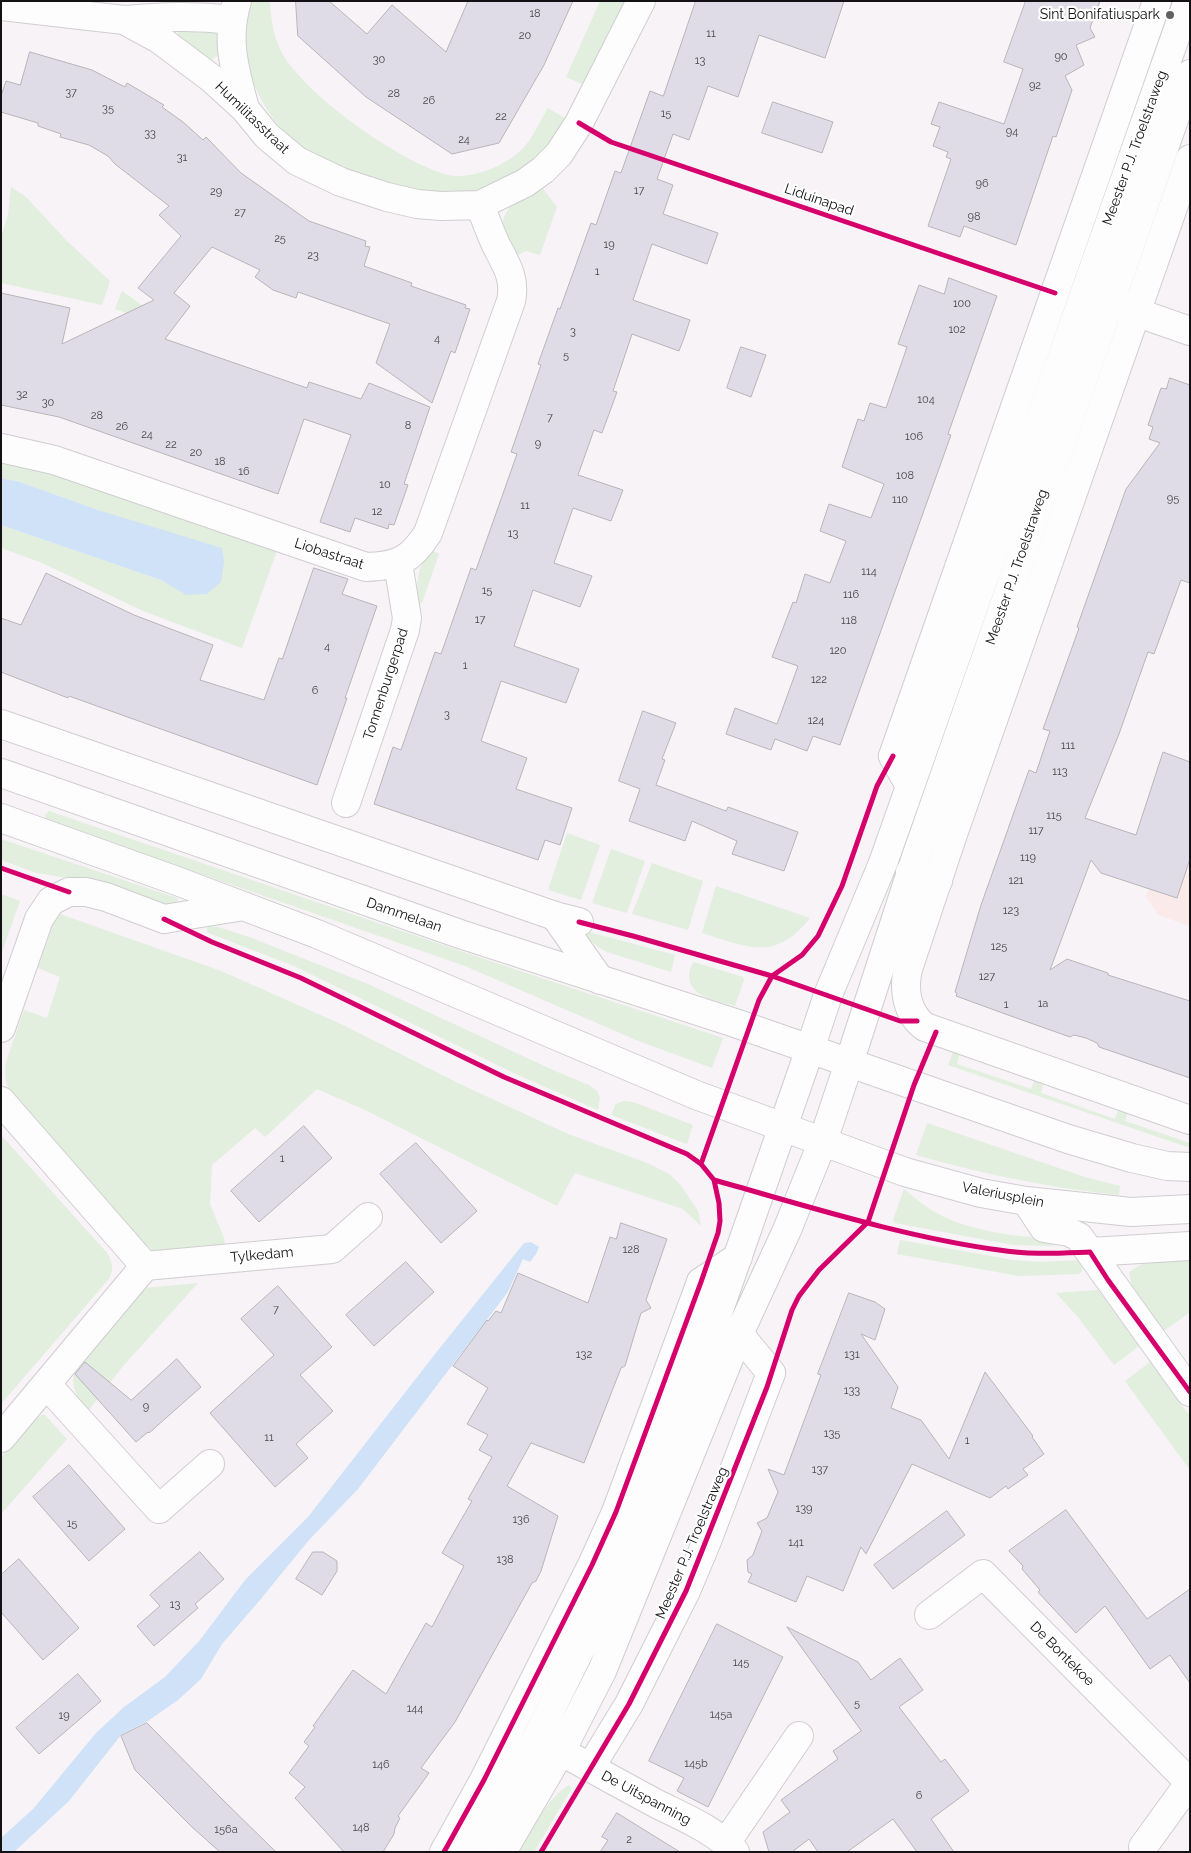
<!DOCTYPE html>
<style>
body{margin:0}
#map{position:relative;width:1191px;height:1853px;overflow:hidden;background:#f7f3f7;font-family:Raleway,sans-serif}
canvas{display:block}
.frame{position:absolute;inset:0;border:2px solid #131113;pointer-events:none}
</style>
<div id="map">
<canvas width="1191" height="1853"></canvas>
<div class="frame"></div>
</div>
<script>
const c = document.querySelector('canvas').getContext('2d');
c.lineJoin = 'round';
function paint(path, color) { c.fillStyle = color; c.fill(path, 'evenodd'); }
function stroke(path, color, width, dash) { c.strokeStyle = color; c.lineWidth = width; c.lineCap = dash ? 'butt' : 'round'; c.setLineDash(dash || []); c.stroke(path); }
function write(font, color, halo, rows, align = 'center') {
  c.font = font + ' Raleway,sans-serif'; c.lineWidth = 4.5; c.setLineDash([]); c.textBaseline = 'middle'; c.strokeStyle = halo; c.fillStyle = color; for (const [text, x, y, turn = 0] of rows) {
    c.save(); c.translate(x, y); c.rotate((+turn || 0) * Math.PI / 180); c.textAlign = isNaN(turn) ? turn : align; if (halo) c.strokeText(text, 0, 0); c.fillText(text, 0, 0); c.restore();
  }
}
const industrial = new Path2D(`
 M 1190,770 L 1190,926 L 1158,915 L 1146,896 Z`);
const green = new Path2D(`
 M 251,1 L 270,1 C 271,19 273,36 282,53 C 305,95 401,163 448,175 C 457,177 466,176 475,174 C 496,169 519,157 531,138 C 537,128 542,118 548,108 L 569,121 C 559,133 549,147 537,159 C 531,166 501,183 492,186 C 453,199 415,192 376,180 C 360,174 341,171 326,163 C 284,144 253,98 245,54 C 242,37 247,18 251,1 Z
 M 600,1 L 628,1 L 587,86 L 566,77 Z
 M 180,28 L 218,31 L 220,50 L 219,55 L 210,61 L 176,38 Z
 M 541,186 L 557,207 L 540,255 L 526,251 L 516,256 C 512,248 506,239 504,231 C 497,208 525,196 541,186 Z
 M 11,187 L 26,197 L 67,241 L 110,281 L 102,305 L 1,283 L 1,237 L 8,215 Z
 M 122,291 L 174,328 L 171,329 L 115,309 Z
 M 1,459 L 52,471 L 278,548 L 242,648 L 143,611 L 40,562 L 1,548 L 1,525 L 161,580 L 186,595 L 98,510 L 20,482 L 1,478 Z
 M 431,550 L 439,554 L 422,603 L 420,604 L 418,602 C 417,579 416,570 431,550 Z
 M 49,811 L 490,961 L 723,1038 L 712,1068 L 636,1040 L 465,966 L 46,820 L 45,815 Z
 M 567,833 L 600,845 L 581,900 L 548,890 Z
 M 1,839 L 177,898 L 178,900 L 173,908 L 74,879 L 37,873 L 1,860 Z
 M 611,849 L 645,861 L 627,913 L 592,903 Z
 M 652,863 L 703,881 L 688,930 L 632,914 Z
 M 716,886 L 810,918 C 776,962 746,947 702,933 Z
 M 1,894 L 20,901 L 1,955 Z
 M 60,914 L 221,971 L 343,1025 L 462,1085 L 568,1134 L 650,1164 L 669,1174 L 680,1184 L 698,1211 L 701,1226 L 683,1209 L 575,1173 L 557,1206 L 367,1111 L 317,1089 L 265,1137 L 255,1128 L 212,1165 L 210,1204 L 224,1238 L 225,1246 L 159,1252 L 152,1250 L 141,1241 L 13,1098 C 6,1086 4,1076 6,1062 L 24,1010 L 47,1018 L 60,977 L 38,968 L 54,922 Z
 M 208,926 L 218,927 L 249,937 L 368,984 L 555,1071 L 589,1085 L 597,1091 L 600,1098 L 598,1110 L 520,1076 L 294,966 L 206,932 Z
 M 589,932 L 675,955 L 671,972 L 607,952 L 598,947 L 585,936 Z
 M 694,962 L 743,977 L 744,980 L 735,1006 C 719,1001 690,998 689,976 C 689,971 691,965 694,962 Z
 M 955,1047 L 961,1049 L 957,1064 L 1031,1089 L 1035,1079 L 1044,1082 L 1041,1093 L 1115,1119 L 1119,1108 L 1128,1111 L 1125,1121 L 1190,1143 L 1190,1148 L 948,1065 Z
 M 624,1101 L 633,1102 L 693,1125 L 687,1144 L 611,1115 L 616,1104 Z
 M 927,1123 L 1085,1177 L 1120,1186 L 1119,1195 C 1050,1188 983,1174 916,1155 Z
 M 1,1135 L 108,1254 C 113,1264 114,1271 108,1280 L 1,1404 Z
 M 904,1189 C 916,1199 928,1209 942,1216 C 970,1230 1022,1239 1052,1237 L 1053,1246 L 1013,1245 L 895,1223 L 893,1220 Z
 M 900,1240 L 1013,1260 L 1040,1262 L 1081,1260 L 1082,1271 L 1079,1274 L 1019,1276 L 897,1254 Z
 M 1190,1253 L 1190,1312 L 1164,1331 L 1132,1286 L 1129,1273 L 1133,1269 L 1144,1263 L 1144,1256 Z
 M 198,1283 L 124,1365 L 88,1411 C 79,1399 71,1390 74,1374 L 144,1288 Z
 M 1098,1290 L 1139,1346 L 1114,1365 L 1078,1317 L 1056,1293 Z
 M 1150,1362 L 1190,1416 L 1190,1470 L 1125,1381 Z
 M 41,1415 L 45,1415 L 67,1439 L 1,1514 L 1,1457 L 32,1422 Z
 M 569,1785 L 572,1788 L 534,1852 L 519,1852 C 533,1830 546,1799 569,1785 Z`);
const water = new Path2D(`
 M 1,478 L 20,482 L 98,510 L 222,548 L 224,562 L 221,582 L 207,594 L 186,595 L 161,580 L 1,525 Z
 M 531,1242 L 539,1247 L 536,1254 L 530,1262 L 523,1259 L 508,1292 L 358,1489 L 309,1540 L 260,1600 L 222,1644 L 201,1679 L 178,1700 L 148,1721 L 121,1735 L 69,1801 L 14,1852 L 1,1852 L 1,1838 L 33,1809 L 96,1733 L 124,1707 L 165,1677 L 200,1640 L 245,1580 L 308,1517 L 439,1349 L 524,1243 Z`);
const building = new Path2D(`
 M 296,1 L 329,1 L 367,34 L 392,5 L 446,52 L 468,1 L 573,1 L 544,65 L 499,143 L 452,154 L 366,97 L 298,36 Z
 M 696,1 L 844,1 L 825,58 L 759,35 L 738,97 L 708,86 L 689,140 L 673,134 L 657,179 L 673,185 L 663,214 L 718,233 L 707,264 L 652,244 L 633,300 L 690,320 L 684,338 L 679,351 L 632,334 L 613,391 L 617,392 L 602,433 L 594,430 L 578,475 L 623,490 L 611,521 L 573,508 L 554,563 L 592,576 L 580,607 L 533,590 L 514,646 L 579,669 L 566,703 L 501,681 L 481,741 L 527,758 L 516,789 L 572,808 L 560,845 L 545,840 L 538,860 L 374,804 L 393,747 L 401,750 L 435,652 L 441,654 L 471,568 L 476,570 L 517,454 L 511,452 L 541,365 L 538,364 L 558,308 L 560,309 L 591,223 L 596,225 L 615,171 L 621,173 L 650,91 L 663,96 Z
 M 1026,1 L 1100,1 L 1090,28 L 1095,37 L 1076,45 L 1084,65 L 1065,76 L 1072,90 L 1056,137 L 1053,136 L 1016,245 L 964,226 L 960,237 L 928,226 L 951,159 L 946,157 L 948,152 L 933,146 L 940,127 L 931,124 L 939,102 L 1004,124 L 1023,69 L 1004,62 Z
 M 30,52 L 92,70 L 125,87 L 127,83 L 164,105 L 162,107 L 183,122 L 203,140 L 206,137 L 241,173 L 309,221 L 366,241 L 365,246 L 370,247 L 364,266 L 412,283 L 411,286 L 466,305 L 465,308 L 470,309 L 455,353 L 451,351 L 432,403 L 376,363 L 390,324 L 298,292 L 296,298 L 273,290 L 255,277 L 260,270 L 212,247 L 174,293 L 190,306 L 165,339 L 307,388 L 309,382 L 361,399 L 369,383 L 430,407 L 404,484 L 408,485 L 394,525 L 389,524 L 388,529 L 355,518 L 350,532 L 320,522 L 351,435 L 304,419 L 278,494 L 59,417 L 1,405 L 1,293 L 70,308 L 62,344 L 154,300 L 138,288 L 181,236 L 159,215 L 169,206 L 115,164 L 108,156 L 89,145 L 60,137 L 61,134 L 38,126 L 38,123 L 1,112 L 1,96 L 6,81 L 20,85 Z
 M 773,102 L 833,122 L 822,153 L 762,133 Z
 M 949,278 L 997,296 L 948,434 L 951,435 L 840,745 L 813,736 L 807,751 L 775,739 L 771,750 L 726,734 L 735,708 L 777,724 L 798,666 L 772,657 L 793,602 L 796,603 L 805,574 L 830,583 L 846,541 L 820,531 L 829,504 L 871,518 L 884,484 L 842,467 L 858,419 L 864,421 L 870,403 L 886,408 L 907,347 L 898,344 L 919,285 L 944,294 Z
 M 741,347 L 766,355 L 751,397 L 727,388 Z
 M 1170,378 L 1190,385 L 1190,583 L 1181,580 L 1154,654 L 1148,652 L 1119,734 L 1085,818 L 1136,835 L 1163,752 L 1190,762 L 1190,859 L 1177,898 L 1101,873 L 1091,860 L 1050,970 L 1067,959 L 1108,973 L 1108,975 L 1190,1001 L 1190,1078 L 1099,1047 L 1097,1043 L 1086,1038 L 1074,1035 L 1070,1037 L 1008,1015 L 956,996 L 957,993 L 955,992 L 981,905 L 1029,770 L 1036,773 L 1050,731 L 1043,729 L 1079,628 L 1077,627 L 1126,489 L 1160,443 L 1149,439 L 1153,427 L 1148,425 L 1161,388 L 1166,389 Z
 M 314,568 L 348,579 L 342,594 L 377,606 L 345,698 L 347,698 L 317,785 L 69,696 L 68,698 L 1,672 L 1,618 L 21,625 L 46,573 L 134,615 L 213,645 L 200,680 L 264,700 L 279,658 L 282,659 Z
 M 643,711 L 676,723 L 662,759 L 665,760 L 656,785 L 726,811 L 728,807 L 798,832 L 784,871 L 732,854 L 737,841 L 692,821 L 685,841 L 629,821 L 640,789 L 619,781 Z
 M 304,1126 L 332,1158 L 259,1222 L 231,1191 Z
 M 416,1143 L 477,1211 L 441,1243 L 380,1174 Z
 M 621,1223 L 667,1239 L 646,1300 L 651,1308 L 641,1313 L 625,1366 L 621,1368 L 584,1463 L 531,1443 L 507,1486 L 558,1516 L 541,1571 L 536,1581 L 532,1583 L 455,1722 L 421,1768 L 429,1773 L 398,1816 L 400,1818 L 395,1828 L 394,1834 L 383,1852 L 344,1852 L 295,1798 L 305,1787 L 289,1773 L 309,1746 L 304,1742 L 315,1727 L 313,1726 L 353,1670 L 386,1694 L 426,1623 L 432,1627 L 464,1566 L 442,1553 L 472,1501 L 468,1499 L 492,1457 L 479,1450 L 488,1435 L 467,1424 L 488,1388 L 453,1366 L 487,1320 L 488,1321 L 496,1311 L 501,1313 L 518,1273 L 588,1303 L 610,1237 L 616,1239 Z
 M 406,1262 L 434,1292 L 374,1346 L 346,1315 Z
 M 278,1286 L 332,1347 L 300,1375 L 333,1411 L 296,1444 L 308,1458 L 275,1487 L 210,1413 L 274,1355 L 241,1319 Z
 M 849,1293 L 875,1302 L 885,1309 L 875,1340 L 861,1334 L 898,1387 L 891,1408 L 921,1420 L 949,1459 L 985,1372 L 1033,1436 L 1032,1437 L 1044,1454 L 1023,1469 L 1028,1475 L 1008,1489 L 1006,1486 L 990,1498 L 912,1464 L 866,1554 L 861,1547 L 843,1591 L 807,1576 L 796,1602 L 748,1582 L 752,1574 L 748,1572 L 747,1560 L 753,1555 L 762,1531 L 757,1523 L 767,1518 L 778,1492 L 768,1469 L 784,1475 L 821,1375 L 818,1374 Z
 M 177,1359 L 201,1387 L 149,1433 L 148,1432 L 136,1442 L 75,1374 L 85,1362 L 131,1400 Z
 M 69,1465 L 125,1529 L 89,1561 L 33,1497 Z
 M 1066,1510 L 1147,1619 L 1190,1589 L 1190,1683 L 1170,1655 L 1150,1669 L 1105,1606 L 1076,1633 L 1038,1592 L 1040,1590 L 1022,1569 L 1023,1566 L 1009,1551 Z
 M 947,1511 L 965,1535 L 893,1589 L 874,1565 Z
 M 200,1552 L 224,1579 L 195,1604 L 198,1608 L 154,1646 L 137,1626 L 160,1606 L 150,1595 Z
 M 313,1552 L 323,1552 L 337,1561 L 337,1571 L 322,1595 L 296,1579 Z
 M 19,1559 L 79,1628 L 43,1660 L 1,1612 L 1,1575 Z
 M 717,1624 L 783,1657 L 708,1807 L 677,1791 L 684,1778 L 649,1761 Z
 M 787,1627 L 858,1662 L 871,1680 L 900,1658 L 923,1690 L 899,1707 L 941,1762 L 945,1759 L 969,1791 L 931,1819 L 954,1852 L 917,1852 L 893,1819 L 847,1852 L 818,1852 L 809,1839 L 792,1852 L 769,1852 L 763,1832 L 790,1812 L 781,1800 L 838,1759 L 833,1751 L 861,1731 Z
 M 78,1674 L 101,1701 L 39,1754 L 16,1728 Z
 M 147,1723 L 221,1798 L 276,1852 L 220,1852 L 192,1827 L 135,1770 L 121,1736 Z
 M 617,1813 L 680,1852 L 600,1852 L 608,1840 L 602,1837 Z`);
const minor = new Path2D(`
 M 237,1 C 225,41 235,70 245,109
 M 1,6 L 124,20 L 159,39 L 211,78 L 245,109 L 267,136 L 297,161 L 341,182 L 387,197 L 417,204 L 441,206 L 480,205 L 525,183 L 543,170 L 559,154 L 579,123 L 641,1
 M 124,20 C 162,17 193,15 232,20
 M 1190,159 L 952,837 L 908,969 C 903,990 907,1014 925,1027 L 1190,1120
 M 1118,306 L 1190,331
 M 1,448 L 54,460 L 366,567 C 398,566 411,560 428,533 L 511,301 C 516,279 506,264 496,245 C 490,232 485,218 480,205
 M 1,724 L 555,916 L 579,922
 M 893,756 L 1157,1
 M 346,803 L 405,630 L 407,618 L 398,563
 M 1,1028 L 39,919 L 51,901 L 69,892 L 86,892 L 106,897 L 164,919
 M 1,1101 L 145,1266
 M 1026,1201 L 1044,1228 L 1069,1232 L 1079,1237 L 1190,1392
 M 1090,1252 L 1190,1246
 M 47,1385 L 159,1509 L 210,1464
 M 1,1438 L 145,1266 L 332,1249 L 368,1217
 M 929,1615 L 983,1574 L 1189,1782
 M 540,1739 C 579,1762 618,1783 657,1804 C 683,1817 715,1830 735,1852
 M 590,1768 L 629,1704 L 686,1591 L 707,1541 L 771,1373
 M 726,1843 L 799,1736
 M 1143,1847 L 1190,1782
 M 444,1852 L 484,1780 L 592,1565 L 616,1512 L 701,1282`);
const secondary = new Path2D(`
 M 893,756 L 910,786
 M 910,872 L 938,881
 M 810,1049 L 828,995 L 883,863 L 1188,1
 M 849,1063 L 916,857 L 1190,74`);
const primary = new Path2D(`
 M 1,773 L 460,934 L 735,1023 L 1068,1139 L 1132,1158 L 1167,1166 L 1190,1167
 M 1,818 L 177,881 L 317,934 L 696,1095 L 905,1172 L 981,1193 L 1026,1201 L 1131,1212 L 1190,1209
 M 555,916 L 600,980
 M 164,919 L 244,906
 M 701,1282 L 738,1257
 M 739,1334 L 771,1373
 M 471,1852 L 537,1737 L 620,1569 L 660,1470 L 703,1356 L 810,1049
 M 502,1852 L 561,1751 L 602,1671 L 739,1334 L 787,1230 L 823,1141 L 849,1063`);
const cycleway = new Path2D(`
 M 579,123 L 611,142 L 1055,293
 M 1,868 L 69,892
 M 164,919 L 212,942 L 301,978 L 504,1077 L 687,1154 L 701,1164 L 714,1180 L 719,1203 L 720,1221 L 718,1233 L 701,1282 L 616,1512 L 592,1565 L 484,1780 L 444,1852
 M 579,922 L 633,936 L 772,976 L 900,1021 L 917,1021
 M 701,1164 L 759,1000 L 772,976 L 802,955 L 818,936 L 842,886 L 877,786 L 893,756
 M 714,1180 C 807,1206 904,1237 999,1250 C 1029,1255 1060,1253 1090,1252 L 1108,1280 L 1190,1392
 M 541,1852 L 629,1704 L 686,1591 L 767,1387 L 792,1310 L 799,1296 L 819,1270 L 868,1222 L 914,1085 L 936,1032`);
const markers = [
 [1170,15,5,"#636063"]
];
const numberNames = [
 ["18",535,14],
 ["11",711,34],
 ["20",525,36],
 ["90",1061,57],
 ["30",379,60],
 ["13",700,61],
 ["92",1035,86],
 ["37",71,93],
 ["28",394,94],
 ["26",429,101],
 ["35",108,109],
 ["15",666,114],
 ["22",501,117],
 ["94",1012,132],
 ["33",150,134],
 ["24",464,140],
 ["31",182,158],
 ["96",982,184],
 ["17",639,191],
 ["29",216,192],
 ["27",240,213],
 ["98",974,217],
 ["25",280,239],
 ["19",609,245],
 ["23",313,256],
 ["1",597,272],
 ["100",962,304],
 ["102",957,330],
 ["3",573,332],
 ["4",437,339],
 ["5",566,356],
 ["32",22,395],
 ["104",926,400],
 ["30",48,403],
 ["28",97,416],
 ["7",550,418],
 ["8",408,426],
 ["26",122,427],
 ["24",147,435],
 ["106",914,437],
 ["9",538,444],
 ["22",171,445],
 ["20",196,453],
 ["18",220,462],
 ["16",244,472],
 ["108",905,476],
 ["10",385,485],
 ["95",1173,499],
 ["110",900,500],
 ["11",525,506],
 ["12",377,512],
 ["13",513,534],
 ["114",869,572],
 ["15",487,591],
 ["116",851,595],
 ["17",480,620],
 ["118",849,621],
 ["4",327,647],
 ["120",838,651],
 ["1",465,666],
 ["122",819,680],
 ["6",315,691],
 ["3",447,715],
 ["124",816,721],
 ["111",1068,746],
 ["113",1060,772],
 ["115",1054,816],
 ["117",1036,831],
 ["119",1028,858],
 ["121",1016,881],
 ["123",1011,911],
 ["125",999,947],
 ["127",987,977],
 ["1a",1043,1004],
 ["1",1006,1005],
 ["1",282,1159],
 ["128",631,1250],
 ["7",276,1310],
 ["132",584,1355],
 ["131",852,1355],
 ["133",852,1391],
 ["9",146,1407],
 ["135",832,1434],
 ["11",269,1438],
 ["1",967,1441],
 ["137",820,1470],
 ["139",804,1509],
 ["136",521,1520],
 ["15",72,1524],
 ["141",796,1543],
 ["138",505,1560],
 ["13",175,1605],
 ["145",741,1663],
 ["5",857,1704],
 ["144",415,1709],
 ["145a",721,1715],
 ["19",64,1716],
 ["145b",696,1764],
 ["146",381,1765],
 ["6",919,1796],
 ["148",361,1828],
 ["156a",226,1830],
 ["2",629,1840]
];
const poiNames = [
 ["Sint Bonifatiuspark",1160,15]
];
const streetNames = [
 ["Humilitasstraat",252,118,44],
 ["Meester P.J. Troelstraweg",1135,148,-70],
 ["Liduinapad",819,200,19],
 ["Liobastraat",329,554,18],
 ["Meester P.J. Troelstraweg",1017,567,-71],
 ["Tonnenburgerpad",386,684,-72],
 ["Dammelaan",404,915,19],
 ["Valeriusplein",1003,1195,11],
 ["Tylkedam",262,1255,-5],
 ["Meester P.J. Troelstraweg",692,1543,-67],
 ["De Bontekoe",1062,1654,45],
 ["De Uitspanning",646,1798,28]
];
paint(industrial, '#fbeaea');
paint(green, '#e2eede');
paint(water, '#d0e2f7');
paint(building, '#dfdce7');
stroke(building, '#b7b5b8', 1);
stroke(minor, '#d0ced0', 30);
stroke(secondary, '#d0ced0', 30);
stroke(primary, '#d0ced0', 30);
stroke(minor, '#fefdfe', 28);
stroke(secondary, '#fefdfe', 28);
stroke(primary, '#fefdfe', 28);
stroke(cycleway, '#d6006c', 5);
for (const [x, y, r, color] of markers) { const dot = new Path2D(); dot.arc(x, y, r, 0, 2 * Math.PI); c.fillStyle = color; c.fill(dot); stroke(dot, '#fff', 2); }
write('11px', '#48464a', null, numberNames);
write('14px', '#131113', '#fff', poiNames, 'right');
write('14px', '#131113', '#fff', streetNames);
</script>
